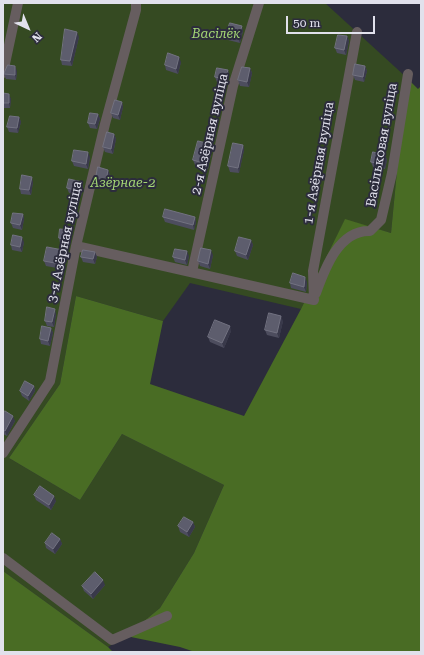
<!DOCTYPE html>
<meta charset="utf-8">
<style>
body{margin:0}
#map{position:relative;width:424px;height:655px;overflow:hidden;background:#2c2c3c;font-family:"Roboto Serif",serif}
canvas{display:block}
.frame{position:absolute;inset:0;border:4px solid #e1e1ec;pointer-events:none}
.north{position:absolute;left:8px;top:8px;width:40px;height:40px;-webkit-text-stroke:3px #2c2c3c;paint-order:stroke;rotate:136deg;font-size:11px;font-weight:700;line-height:16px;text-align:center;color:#e1e1ec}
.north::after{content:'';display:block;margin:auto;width:14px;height:18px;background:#e1e1ec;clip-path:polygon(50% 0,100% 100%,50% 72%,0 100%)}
.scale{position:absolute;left:286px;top:16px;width:89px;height:18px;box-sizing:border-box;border:2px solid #e1e1ec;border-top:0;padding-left:5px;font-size:12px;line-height:14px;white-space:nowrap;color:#e1e1ec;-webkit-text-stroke:3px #2c2c3c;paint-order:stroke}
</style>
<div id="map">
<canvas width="424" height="655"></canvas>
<div class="frame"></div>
<div class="north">N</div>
<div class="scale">50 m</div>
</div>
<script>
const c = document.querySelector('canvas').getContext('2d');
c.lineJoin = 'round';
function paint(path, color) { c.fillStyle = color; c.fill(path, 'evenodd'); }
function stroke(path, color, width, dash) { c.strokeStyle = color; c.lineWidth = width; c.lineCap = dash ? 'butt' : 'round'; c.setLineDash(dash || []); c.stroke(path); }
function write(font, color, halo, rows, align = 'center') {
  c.font = font + ' "Roboto Serif",serif'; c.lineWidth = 4; c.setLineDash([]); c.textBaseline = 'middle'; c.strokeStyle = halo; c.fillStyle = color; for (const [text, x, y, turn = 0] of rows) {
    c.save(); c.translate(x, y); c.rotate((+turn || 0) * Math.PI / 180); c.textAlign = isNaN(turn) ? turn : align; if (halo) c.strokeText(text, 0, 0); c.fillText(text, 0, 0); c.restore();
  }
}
const green = new Path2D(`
 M 3,3 L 325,3 L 406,77 L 391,233 L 345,220 L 301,309 L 190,283 L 163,321 L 76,296 L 60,384 L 9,458 L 80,500 L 122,434 L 224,485 L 194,553 L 160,608 L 126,636 L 108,647 L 3,571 Z`);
const forest = new Path2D(`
 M 406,77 L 418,89 L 421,86 L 421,652 L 195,652 L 180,647 L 126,636 L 160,608 L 194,553 L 224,485 L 122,434 L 80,500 L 9,458 L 60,384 L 76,296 L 163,321 L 150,384 L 244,416 L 301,309 L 345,219 L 391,233 Z
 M 3,571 L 108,647 L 113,652 L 3,652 Z`);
const minor = new Path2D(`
 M 3,73 L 18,3
 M 76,246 L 314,300
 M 192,272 L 233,86 L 259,3
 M 316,293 C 325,268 339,230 370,231 L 381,220 L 392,173 L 408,74
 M 314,300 L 313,271 L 357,32
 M 3,453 L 50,381 L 76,246 L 105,124 L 136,10 L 136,3
 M 3,558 L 112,640 L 167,616`);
const wall = new Path2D(`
 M 243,31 L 240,43 L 228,40 L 226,35 Z
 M 347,36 L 349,41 L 346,55 L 337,53 L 335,48 Z
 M 79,37 L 72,66 L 62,65 L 61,60 Z
 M 181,62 L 178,74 L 166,70 L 165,65 Z
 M 365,66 L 367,71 L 364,82 L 355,80 L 353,75 Z
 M 250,68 L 252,73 L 249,87 L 240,86 L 238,80 Z
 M 228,70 L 229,75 L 227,84 L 217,82 L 215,77 Z
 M 17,71 L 16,80 L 6,79 L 4,74 Z
 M 3,93 L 11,99 L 10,108 L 3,108 Z
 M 122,102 L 123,107 L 120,120 L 113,118 L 111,113 Z
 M 98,114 L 100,119 L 97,129 L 90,128 L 88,123 Z
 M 19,117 L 21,122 L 18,133 L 9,132 L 7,127 Z
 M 114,134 L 116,139 L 113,154 L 105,152 L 103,147 Z
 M 243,145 L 244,150 L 239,173 L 230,172 L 228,166 Z
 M 212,149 L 208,169 L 195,165 L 193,160 Z
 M 385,155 L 387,160 L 385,169 L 373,167 L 371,162 Z
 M 90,157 L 88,169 L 74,166 L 72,161 Z
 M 108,170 L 110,175 L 107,186 L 98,183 L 96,178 Z
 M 33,182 L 31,195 L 21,194 L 20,189 Z
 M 82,182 L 83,187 L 81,196 L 69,193 L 67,188 Z
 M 23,214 L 24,219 L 22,230 L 13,228 L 11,223 Z
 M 163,217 L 195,217 L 196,222 L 194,230 L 165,222 Z
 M 71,235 L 70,245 L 60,243 L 59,238 Z
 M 251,240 L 253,245 L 248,260 L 237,256 L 235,251 Z
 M 24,242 L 22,252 L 12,250 L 11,245 Z
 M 63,250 L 64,255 L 62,269 L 46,266 L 44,261 Z
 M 95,252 L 97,257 L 95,264 L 83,262 L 81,257 Z
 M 213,255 L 210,269 L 200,266 L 198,261 Z
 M 189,256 L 187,265 L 175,262 L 173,257 Z
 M 307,282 L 306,292 L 291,288 L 290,283 Z
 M 56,314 L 54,327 L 47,326 L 45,321 Z
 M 283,321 L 279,338 L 267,335 L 265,330 Z
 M 51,328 L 53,333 L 50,346 L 41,344 L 40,339 Z
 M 231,331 L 224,348 L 210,342 L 208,337 Z
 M 34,386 L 35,391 L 29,401 L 22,396 L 20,391 Z
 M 3,414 L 15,421 L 7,436 L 3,434 Z
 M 34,495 L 56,501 L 51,510 L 36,500 Z
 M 193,522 L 195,527 L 189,537 L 180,532 L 178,526 Z
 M 60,539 L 62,544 L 55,554 L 46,548 L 45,543 Z
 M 105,585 L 93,599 L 84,591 L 82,586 Z`);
const shadedWall = new Path2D(`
 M 242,26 L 243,31 L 240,43 L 238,38 Z
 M 77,32 L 79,37 L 72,66 L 70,61 Z
 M 347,36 L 349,41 L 346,55 L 344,50 Z
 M 179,57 L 181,62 L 178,74 L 176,69 Z
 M 15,66 L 17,71 L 16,80 L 15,75 Z
 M 365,66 L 367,71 L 364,82 L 363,77 Z
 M 250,68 L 252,73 L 249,87 L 247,82 Z
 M 228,70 L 229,75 L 227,84 L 225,79 Z
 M 9,94 L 11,99 L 10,108 L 9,103 Z
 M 122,102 L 123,107 L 120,120 L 118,115 Z
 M 98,114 L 100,119 L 97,129 L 95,124 Z
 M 19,117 L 21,122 L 18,133 L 17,128 Z
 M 114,134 L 116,139 L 113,154 L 111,149 Z
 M 211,144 L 212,149 L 208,169 L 206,164 Z
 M 243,145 L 244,150 L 239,173 L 238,168 Z
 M 88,152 L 90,157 L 88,169 L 86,164 Z
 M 385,155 L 387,160 L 385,169 L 383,164 Z
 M 108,170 L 110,175 L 107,186 L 106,181 Z
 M 32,177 L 33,182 L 31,195 L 29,190 Z
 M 82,182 L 83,187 L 81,196 L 79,191 Z
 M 23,214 L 24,219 L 22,230 L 20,225 Z
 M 195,217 L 196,222 L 194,230 L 193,225 Z
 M 70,230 L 71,235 L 70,245 L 68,240 Z
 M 22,237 L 24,242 L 22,252 L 20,247 Z
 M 251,240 L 253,245 L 248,260 L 246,255 Z
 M 63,250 L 64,255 L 62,269 L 60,264 Z
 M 211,250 L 213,255 L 210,269 L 208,264 Z
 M 187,251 L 189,256 L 187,265 L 185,260 Z
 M 95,252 L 97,257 L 95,264 L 93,259 Z
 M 305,277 L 307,282 L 306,292 L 304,287 Z
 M 55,309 L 56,314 L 54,327 L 52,322 Z
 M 281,316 L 283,321 L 279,338 L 277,333 Z
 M 230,326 L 231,331 L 224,348 L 222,343 Z
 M 51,328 L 53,333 L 50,346 L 48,341 Z
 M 34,386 L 35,391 L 29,401 L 28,396 Z
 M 13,416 L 15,421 L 7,436 L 5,431 Z
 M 54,496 L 56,501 L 51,510 L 49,505 Z
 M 193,522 L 195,527 L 189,537 L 187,532 Z
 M 60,539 L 62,544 L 55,554 L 53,549 Z
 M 103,580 L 105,585 L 93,599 L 91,594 Z`);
const building = new Path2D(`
 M 230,23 L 242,26 L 238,38 L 226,35 Z
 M 65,29 L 77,32 L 70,61 L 61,60 Z
 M 338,35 L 347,36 L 344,50 L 335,48 Z
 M 168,53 L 179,57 L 176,69 L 165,65 Z
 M 355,64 L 365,66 L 363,77 L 353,75 Z
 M 8,65 L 15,66 L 15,75 L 4,74 Z
 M 242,67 L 250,68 L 247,82 L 238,80 Z
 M 217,68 L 228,70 L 225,79 L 215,77 Z
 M 3,93 L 9,94 L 9,103 L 3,103 Z
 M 115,100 L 122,102 L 118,115 L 111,113 Z
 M 90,113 L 98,114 L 95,124 L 88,123 Z
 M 10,116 L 19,117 L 17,128 L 7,127 Z
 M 107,132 L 114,134 L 111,149 L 103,147 Z
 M 198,141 L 211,144 L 206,164 L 193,160 Z
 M 233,143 L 243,145 L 238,168 L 228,166 Z
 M 74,150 L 88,152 L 86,164 L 72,161 Z
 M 373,152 L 385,155 L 383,164 L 371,162 Z
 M 98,167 L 108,170 L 106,181 L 96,178 Z
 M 22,175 L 32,177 L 29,190 L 20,189 Z
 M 69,179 L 82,182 L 79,191 L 67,188 Z
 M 165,209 L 195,217 L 193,225 L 163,217 Z
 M 13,213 L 23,214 L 20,225 L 11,223 Z
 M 60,229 L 70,230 L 68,240 L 59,238 Z
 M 13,235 L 22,237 L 20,247 L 11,245 Z
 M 239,237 L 251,240 L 246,255 L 235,251 Z
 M 47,247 L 63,250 L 60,264 L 44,261 Z
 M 201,248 L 211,250 L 208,264 L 198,261 Z
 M 175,249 L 187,251 L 185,260 L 173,257 Z
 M 83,250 L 95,252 L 93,259 L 81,257 Z
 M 293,273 L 305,277 L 304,287 L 290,283 Z
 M 47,307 L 55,309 L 52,322 L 45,321 Z
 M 269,313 L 281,316 L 277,333 L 265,330 Z
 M 215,320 L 230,326 L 222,343 L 208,337 Z
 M 42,326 L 51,328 L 48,341 L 40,339 Z
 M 25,381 L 34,386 L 28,396 L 20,391 Z
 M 5,411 L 13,416 L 5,431 L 3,430 L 3,414 Z
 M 40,486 L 54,496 L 49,505 L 34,495 Z
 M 184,517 L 193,522 L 187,532 L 178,526 Z
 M 52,533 L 60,539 L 53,549 L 45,543 Z
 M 95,572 L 103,580 L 91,594 L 82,586 Z`);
const parkNames = [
 ["Васілёк",216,34],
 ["Азёрнае-2",123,183]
];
const streetNames = [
 ["2-я Азёрная вуліца",210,134,-77],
 ["Васільковая вуліца",382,145,-80],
 ["1-я Азёрная вуліца",319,163,-80],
 ["3-я Азёрная вуліца",65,242,-78]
];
paint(green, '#354a22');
paint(forest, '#496c24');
stroke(minor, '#665d5f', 10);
paint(wall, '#4d4d5e');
paint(shadedWall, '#39394a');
paint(building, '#5d5d6d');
stroke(building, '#727281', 1);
write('italic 13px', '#a3d674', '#2c2c3c', parkNames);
write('13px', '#e1e1ec', '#2c2c3c', streetNames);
</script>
